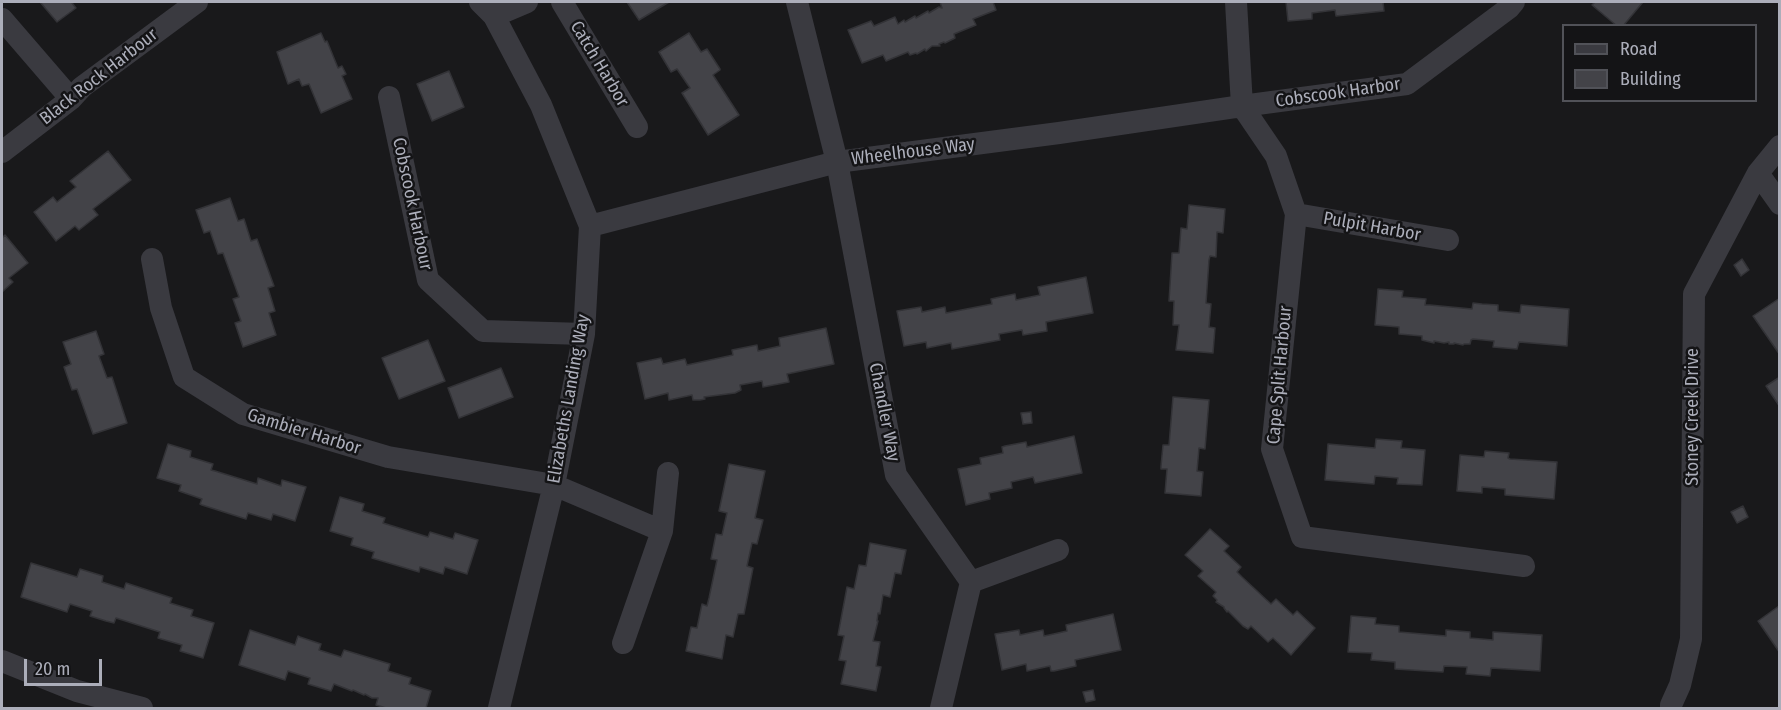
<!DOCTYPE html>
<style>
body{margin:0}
#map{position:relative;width:1781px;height:710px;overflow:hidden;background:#19191b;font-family:"Fira Sans Condensed",sans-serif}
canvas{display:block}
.frame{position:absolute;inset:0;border:3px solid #acaeba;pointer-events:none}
.legend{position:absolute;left:1562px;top:24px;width:195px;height:78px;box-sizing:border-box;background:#141416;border:2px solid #515258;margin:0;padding:8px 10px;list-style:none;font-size:18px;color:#acaeba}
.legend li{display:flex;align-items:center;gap:12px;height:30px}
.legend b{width:30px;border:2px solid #515258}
.scale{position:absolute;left:24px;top:659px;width:78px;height:27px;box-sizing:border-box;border:3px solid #acaeba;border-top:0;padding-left:8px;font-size:18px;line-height:21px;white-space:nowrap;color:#acaeba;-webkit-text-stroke:4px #141416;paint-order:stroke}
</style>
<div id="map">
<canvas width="1781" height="710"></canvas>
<div class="frame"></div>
<ul class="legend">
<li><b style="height:8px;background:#3a3a40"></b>Road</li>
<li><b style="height:16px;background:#434348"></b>Building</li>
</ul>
<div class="scale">20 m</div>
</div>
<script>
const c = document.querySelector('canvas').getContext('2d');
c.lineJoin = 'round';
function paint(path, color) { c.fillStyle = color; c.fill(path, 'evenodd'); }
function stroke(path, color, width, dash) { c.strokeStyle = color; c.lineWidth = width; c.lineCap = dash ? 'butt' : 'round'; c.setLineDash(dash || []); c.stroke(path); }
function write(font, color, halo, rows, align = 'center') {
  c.font = font + ' "Fira Sans Condensed",sans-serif'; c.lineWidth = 5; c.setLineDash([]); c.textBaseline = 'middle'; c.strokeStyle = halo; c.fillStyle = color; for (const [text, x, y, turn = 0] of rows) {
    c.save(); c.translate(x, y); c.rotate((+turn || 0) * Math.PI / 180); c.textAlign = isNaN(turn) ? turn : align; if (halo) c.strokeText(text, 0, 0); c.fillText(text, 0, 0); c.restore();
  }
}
const building = new Path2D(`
 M 40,2 L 74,2 L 72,3 L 76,8 L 57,22 Z
 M 627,2 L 669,2 L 639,20 Z
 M 940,2 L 993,2 L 996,10 L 973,19 L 976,25 L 954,34 L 955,38 L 945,43 L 944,42 L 939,44 L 940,46 L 932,46 L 926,51 L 925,49 L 917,54 L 916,53 L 910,55 L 908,52 L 886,61 L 883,55 L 862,63 L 848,30 L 871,21 L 874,26 L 895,17 L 898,24 L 904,20 L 905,22 L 915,16 L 916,18 L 928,11 L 929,13 L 939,7 L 942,8 Z
 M 1286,2 L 1383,2 L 1384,11 L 1336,16 L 1335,10 L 1312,13 L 1312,19 L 1288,21 Z
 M 1595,2 L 1643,2 L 1623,26 L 1617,26 L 1592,5 Z
 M 321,33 L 325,42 L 327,41 L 338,68 L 342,66 L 346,74 L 342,76 L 352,99 L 321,113 L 309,84 L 302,86 L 299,79 L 288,84 L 277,52 Z
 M 689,33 L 701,52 L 707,49 L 720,69 L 720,70 L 713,75 L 739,115 L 708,135 L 682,93 L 690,88 L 677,69 L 671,72 L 659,52 Z
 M 449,71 L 464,107 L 432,121 L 417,84 Z
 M 108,151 L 131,180 L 93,209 L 98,215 L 79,230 L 75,226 L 56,241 L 34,212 L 53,197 L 57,202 L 76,187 L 70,181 Z
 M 230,198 L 238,221 L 244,219 L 251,241 L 257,239 L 274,286 L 268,288 L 275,311 L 269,313 L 276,335 L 243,347 L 235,323 L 241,321 L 233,299 L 239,297 L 223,253 L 218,254 L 210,231 L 204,233 L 196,210 Z
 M 1189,205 L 1225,209 L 1223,233 L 1217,232 L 1216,257 L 1210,256 L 1209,260 L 1206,303 L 1211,304 L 1209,327 L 1215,328 L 1213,353 L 1176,350 L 1179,325 L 1173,325 L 1174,301 L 1169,301 L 1172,253 L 1179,253 L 1181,228 L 1187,229 Z
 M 5,235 L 28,263 L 9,278 L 13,282 L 2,292 L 2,238 Z
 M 1742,259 L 1749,270 L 1741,276 L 1734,265 Z
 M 1086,277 L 1093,313 L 1046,322 L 1047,331 L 1023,335 L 1022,330 L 999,334 L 1000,340 L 952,349 L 951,343 L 927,348 L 926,342 L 904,346 L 897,311 L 921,307 L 922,312 L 945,307 L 946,313 L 992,304 L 991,299 L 1000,297 L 1015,294 L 1016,300 L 1040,295 L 1038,287 Z
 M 1378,289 L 1403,291 L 1402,297 L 1426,299 L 1425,305 L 1430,305 L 1472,309 L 1473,303 L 1482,304 L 1498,305 L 1498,311 L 1520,313 L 1521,305 L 1569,309 L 1567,346 L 1519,342 L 1517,349 L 1493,347 L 1494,341 L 1473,339 L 1471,340 L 1470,344 L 1464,344 L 1463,345 L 1454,343 L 1454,344 L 1449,344 L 1449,342 L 1444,343 L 1434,341 L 1434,343 L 1422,340 L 1422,336 L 1399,334 L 1399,327 L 1375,325 Z
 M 1780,298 L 1780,355 L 1753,316 Z
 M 826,328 L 834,364 L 787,374 L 789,382 L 763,387 L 762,381 L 740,385 L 741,390 L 735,393 L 704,397 L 705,399 L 700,400 L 693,400 L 692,395 L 669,400 L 668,393 L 645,399 L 637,363 L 661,358 L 663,364 L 685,359 L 687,365 L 733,355 L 732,350 L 757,345 L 758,351 L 780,346 L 779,338 Z
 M 96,331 L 104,354 L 99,356 L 100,359 L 107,378 L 112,377 L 127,423 L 93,434 L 77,389 L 72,390 L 64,367 L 71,364 L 63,342 Z
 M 428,340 L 445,381 L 399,399 L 382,358 Z
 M 501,368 L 513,397 L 459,418 L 448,388 Z
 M 1780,377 L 1780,407 L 1766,386 Z
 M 1173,397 L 1209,400 L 1205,449 L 1199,448 L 1197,471 L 1203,472 L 1201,496 L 1165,493 L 1167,469 L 1161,469 L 1161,466 L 1163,445 L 1169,445 Z
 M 1031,412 L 1032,423 L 1023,424 L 1021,413 Z
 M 1074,436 L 1082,473 L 1035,483 L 1033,477 L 1011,482 L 1012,488 L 989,493 L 990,499 L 966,505 L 958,469 L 981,464 L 980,458 L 1003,453 L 1002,447 L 1005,446 L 1026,442 L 1027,447 Z
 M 1376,439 L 1402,441 L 1401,448 L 1425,450 L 1422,485 L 1397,484 L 1398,478 L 1375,476 L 1374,484 L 1325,480 L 1328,444 L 1375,448 Z
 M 168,444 L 191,451 L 190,457 L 213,464 L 211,470 L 215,471 L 257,484 L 258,478 L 281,486 L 282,480 L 306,487 L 295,521 L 273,514 L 271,520 L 248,513 L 246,519 L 202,505 L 200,504 L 202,499 L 179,491 L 181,485 L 157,478 Z
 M 1485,451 L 1509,453 L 1508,458 L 1510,459 L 1557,462 L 1554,499 L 1505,495 L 1505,489 L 1482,487 L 1482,493 L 1457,491 L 1460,455 L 1484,457 Z
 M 729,464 L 765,471 L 755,518 L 763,520 L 757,544 L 752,543 L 747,566 L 753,568 L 744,614 L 738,614 L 733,637 L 726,635 L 722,659 L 686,651 L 691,627 L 697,628 L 702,604 L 707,606 L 709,598 L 717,560 L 711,559 L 716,534 L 722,535 L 727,513 L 719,511 Z
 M 340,497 L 364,504 L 362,511 L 385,518 L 383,523 L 428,537 L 430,532 L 453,539 L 455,533 L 478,540 L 467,574 L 445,567 L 443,574 L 420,567 L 419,572 L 372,558 L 374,552 L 351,545 L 353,538 L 330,531 Z
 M 1743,506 L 1748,517 L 1737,523 L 1731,512 Z
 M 1210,529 L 1229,546 L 1224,551 L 1241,567 L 1237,572 L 1242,577 L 1271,604 L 1276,599 L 1293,615 L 1297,611 L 1315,628 L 1291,655 L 1273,638 L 1268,642 L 1251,626 L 1248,629 L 1243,626 L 1228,611 L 1227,612 L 1224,608 L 1224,607 L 1216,602 L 1217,600 L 1213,596 L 1216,592 L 1198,576 L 1203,571 L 1185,555 Z
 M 870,543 L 906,550 L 901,574 L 895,573 L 890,597 L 883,595 L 880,614 L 878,613 L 877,621 L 878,621 L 873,641 L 880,642 L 876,666 L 881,667 L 876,691 L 841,684 L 846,661 L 839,660 L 844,636 L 838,635 L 847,587 L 854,589 L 859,565 L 866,566 Z
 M 31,563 L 77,577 L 80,569 L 103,576 L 102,582 L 124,589 L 126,583 L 172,598 L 170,603 L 193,610 L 191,616 L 214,623 L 203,658 L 180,651 L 182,645 L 158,638 L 160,632 L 116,618 L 114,623 L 106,621 L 90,616 L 92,611 L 70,604 L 67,612 L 21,597 Z
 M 1779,606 L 1780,607 L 1780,653 L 1758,621 Z
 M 1113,614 L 1121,650 L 1075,660 L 1076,666 L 1054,671 L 1051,671 L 1050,666 L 1027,671 L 1026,664 L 1002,670 L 995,634 L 1019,630 L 1020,635 L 1043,630 L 1044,636 L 1049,635 L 1067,631 L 1066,625 Z
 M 1351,616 L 1376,618 L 1375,624 L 1399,626 L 1399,632 L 1446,636 L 1446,630 L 1470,632 L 1470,638 L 1493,640 L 1493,632 L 1542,635 L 1540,671 L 1491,668 L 1490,676 L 1466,674 L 1467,667 L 1444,666 L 1443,672 L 1395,669 L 1395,662 L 1371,660 L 1372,653 L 1348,652 Z
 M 250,630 L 295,645 L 298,636 L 300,637 L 321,644 L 319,650 L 341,657 L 344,650 L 390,664 L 388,671 L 411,678 L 409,684 L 431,691 L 426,708 L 386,708 L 376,705 L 378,698 L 372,698 L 365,694 L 364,695 L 353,690 L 352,691 L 334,684 L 331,691 L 308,684 L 310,678 L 288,671 L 285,680 L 239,665 Z
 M 1093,690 L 1095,700 L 1086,702 L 1083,692 Z`);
const minor = new Path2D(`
 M 480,2 L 494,16 L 541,105 L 590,226 L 584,334 L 554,485 L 499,708
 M 562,2 L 637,127
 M 797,2 L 837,162 L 896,475 L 971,582 L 941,708
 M 1236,2 L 1242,106
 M 494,16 L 527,2
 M 2,19 L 71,99
 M 389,97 L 428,280 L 483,331 L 584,334
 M 1242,106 L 1276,156 L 1296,214 L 1272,449 L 1302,537 L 1524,566
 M 2,152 L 71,99 L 82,87 L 197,2
 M 1758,173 L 1780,204
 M 1296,214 L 1448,240
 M 590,226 L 837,162 L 1059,133 L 1242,106 L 1407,84 L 1509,8 L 1514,2
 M 152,259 L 161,308 L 184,377 L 243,414 L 388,457 L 554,485 L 662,531
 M 971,582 L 1058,550
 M 623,643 L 662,531 L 668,473
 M 2,661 L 77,691 L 142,708
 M 1671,708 L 1671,705 L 1680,685 L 1691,639 L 1694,294 L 1758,173 L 1780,146`);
const streetNames = [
 ["Catch Harbor",599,64,59],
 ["Black Rock Harbour",99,77,-38],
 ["Cobscook Harbor",1338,93,-8],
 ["Wheelhouse Way",913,152,-7],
 ["Cobscook Harbour",412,204,78],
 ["Pulpit Harbor",1372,227,10],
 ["Cape Split Harbour",1280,375,-85],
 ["Elizabeths Landing Way",569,399,-80],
 ["Chandler Way",884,412,79],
 ["Stoney Creek Drive",1693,417,-90],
 ["Gambier Harbor",304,432,17]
];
paint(building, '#434348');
stroke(building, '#333337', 1.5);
stroke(minor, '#3a3a40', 22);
write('18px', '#acaeba', '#141416', streetNames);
</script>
